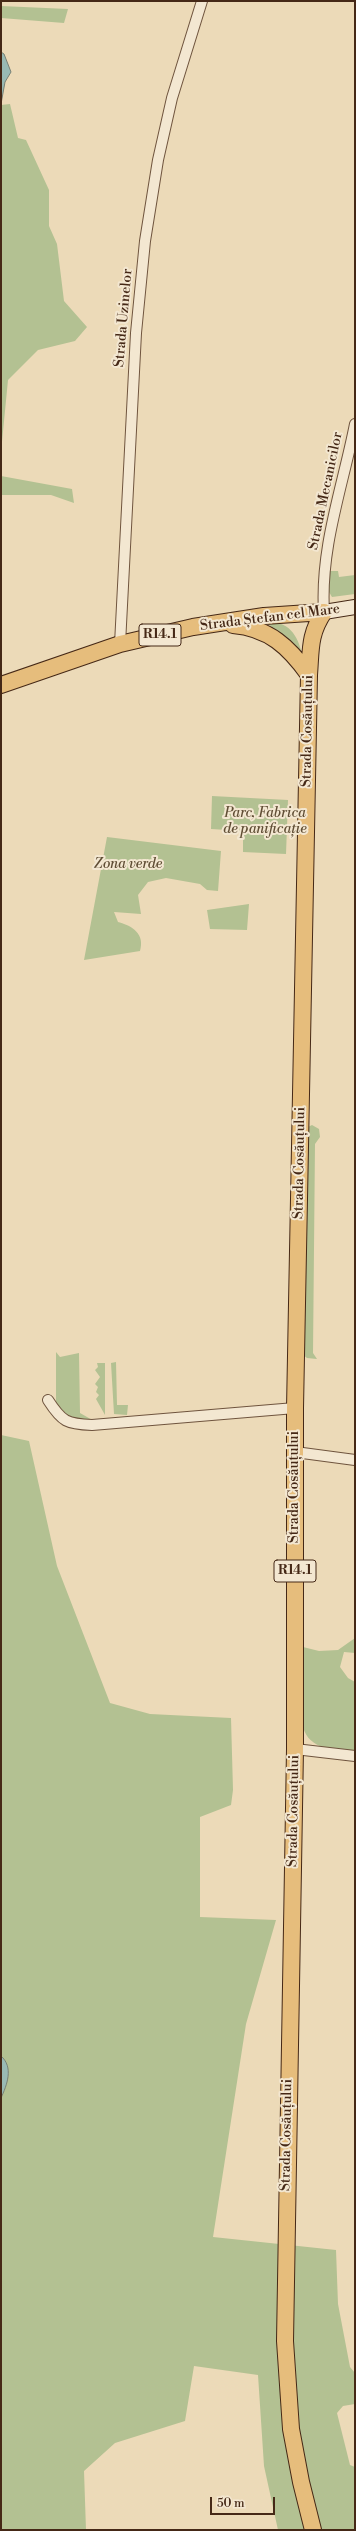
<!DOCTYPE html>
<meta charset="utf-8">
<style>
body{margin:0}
#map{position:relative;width:356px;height:2531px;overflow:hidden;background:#ecdab8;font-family:"Libre Bodoni",serif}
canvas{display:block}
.frame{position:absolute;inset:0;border:2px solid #452816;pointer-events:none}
.scale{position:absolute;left:210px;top:2497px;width:65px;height:18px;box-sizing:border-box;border:2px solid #452816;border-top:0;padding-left:5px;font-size:12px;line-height:14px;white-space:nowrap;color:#452816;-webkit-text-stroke:3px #f3e7d1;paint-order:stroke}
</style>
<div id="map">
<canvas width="356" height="2531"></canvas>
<div class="frame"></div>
<div class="scale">50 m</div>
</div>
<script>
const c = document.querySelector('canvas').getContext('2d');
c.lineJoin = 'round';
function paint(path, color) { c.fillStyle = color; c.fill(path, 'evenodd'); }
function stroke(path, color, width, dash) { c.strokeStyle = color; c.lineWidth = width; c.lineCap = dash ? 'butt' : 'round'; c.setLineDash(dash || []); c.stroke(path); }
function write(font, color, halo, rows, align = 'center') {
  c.font = font + ' "Libre Bodoni",serif'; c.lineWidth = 4; c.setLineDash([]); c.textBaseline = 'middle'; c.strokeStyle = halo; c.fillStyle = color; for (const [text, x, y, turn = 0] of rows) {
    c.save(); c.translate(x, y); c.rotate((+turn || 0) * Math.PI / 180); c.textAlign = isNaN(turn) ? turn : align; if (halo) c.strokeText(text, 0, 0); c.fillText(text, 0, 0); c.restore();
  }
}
const green = new Path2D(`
 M 1,6 L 68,9 L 64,23 L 1,18 Z
 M 10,104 L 18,138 L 26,140 L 49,190 L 49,226 L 57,244 L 64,301 L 87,327 L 75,341 L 38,350 L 8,380 L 1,452 L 1,105 Z
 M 1,476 L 72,489 L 74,503 L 51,495 L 1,495 Z
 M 329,571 L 338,571 L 339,577 L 355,575 L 355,594 L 332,597 L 329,592 Z
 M 265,622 C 290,620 299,637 303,659 L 279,632 Z
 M 212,796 L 288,800 L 286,854 L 243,852 L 243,831 L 211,829 Z
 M 107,837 L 221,851 L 218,891 L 207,890 L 200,884 L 166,878 L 148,882 L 138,895 L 141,914 L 114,912 L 118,922 C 133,926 145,934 140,951 L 84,960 Z
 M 249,904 L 247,930 L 210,929 L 207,910 Z
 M 312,1125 L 319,1129 L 320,1137 L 315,1144 L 313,1353 L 317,1359 L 307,1358 L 303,1355 L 308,1127 Z
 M 56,1352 L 60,1357 L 79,1353 L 80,1413 L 94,1421 L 73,1421 L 56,1406 Z
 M 116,1362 L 117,1405 L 128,1405 L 127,1415 L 114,1414 L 111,1363 Z
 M 97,1363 L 105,1363 L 105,1415 L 96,1399 L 99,1395 L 96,1392 L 98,1387 L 95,1384 L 100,1377 L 95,1370 L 98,1367 Z
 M 1,1435 L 29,1441 L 57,1566 L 110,1703 L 150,1714 L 231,1718 L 233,1790 L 231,1805 L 200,1817 L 200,1917 L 276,1920 L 246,2024 L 213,2237 L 336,2250 L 338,2304 L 350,2367 L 355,2373 L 355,2404 L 343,2406 L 337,2413 L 350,2465 L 355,2467 L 354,2530 L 278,2530 L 264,2466 L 258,2375 L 194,2366 L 185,2421 L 115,2443 L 84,2471 L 86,2530 L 1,2530 Z
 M 355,1638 L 355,1653 L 344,1652 L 340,1667 L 348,1678 L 355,1682 L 355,1753 C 335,1750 309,1750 303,1727 L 303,1647 L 319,1651 L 338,1650 Z`);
const water = new Path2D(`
 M 1,52 L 4,54 L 11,72 L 5,82 L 1,104 Z
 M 1,2056 C 14,2067 7,2085 1,2098 Z`);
const street = new Path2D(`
 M 324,612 C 320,547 343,486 355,424
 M 120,644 L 136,333 L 145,241 L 158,160 L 172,98 L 202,1
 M 48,1400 C 62,1422 67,1424 92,1425 L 295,1408
 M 295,1452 L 355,1460
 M 295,1749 L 355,1756`);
const secondary = new Path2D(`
 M 324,612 L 355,607`);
const primary = new Path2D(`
 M 233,625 C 269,628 289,647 309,675
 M 1,685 L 120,644 L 193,627 L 264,616 L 324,612
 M 313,2530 L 301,2482 L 291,2429 L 285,2341 L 295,1749 L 295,1408 L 309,675 C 311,650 309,634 324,612`);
const shields = [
 [160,635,42],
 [295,1571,42]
];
const shieldNames = [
 ["R14.1",160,635],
 ["R14.1",295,1571]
];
const streetNames = [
 ["Strada Uzinelor",124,318,-85],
 ["Strada Mecanicilor",326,491,-78],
 ["Strada Ștefan cel Mare",270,618,-7],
 ["Strada Cosăuțului",308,731,-89],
 ["Strada Cosăuțului",300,1163,-89],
 ["Strada Cosăuțului",295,1487,-90],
 ["Strada Cosăuțului",294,1811,-89],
 ["Strada Cosăuțului",287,2135,-89]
];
const parkNames = [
 ["Parc, Fabrica",265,814],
 ["de panificație",265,830],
 ["Zona verde",128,865]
];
paint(green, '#b3c192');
paint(water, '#99bab4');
stroke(water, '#778075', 1);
stroke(street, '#6f543e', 12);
stroke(secondary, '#452816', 16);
stroke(primary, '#452816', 18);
stroke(street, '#f3e7d1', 10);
stroke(secondary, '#f3e7d1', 14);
stroke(primary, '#e6bd7c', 16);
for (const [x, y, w] of shields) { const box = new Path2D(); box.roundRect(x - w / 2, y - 11, w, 22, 3); c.fillStyle = '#f3e7d1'; c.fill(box); stroke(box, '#452816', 1); }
write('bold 13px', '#452816', null, shieldNames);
write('14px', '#452816', '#f3e7d1', streetNames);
write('italic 14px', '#604e35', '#f3e7d1', parkNames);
</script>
